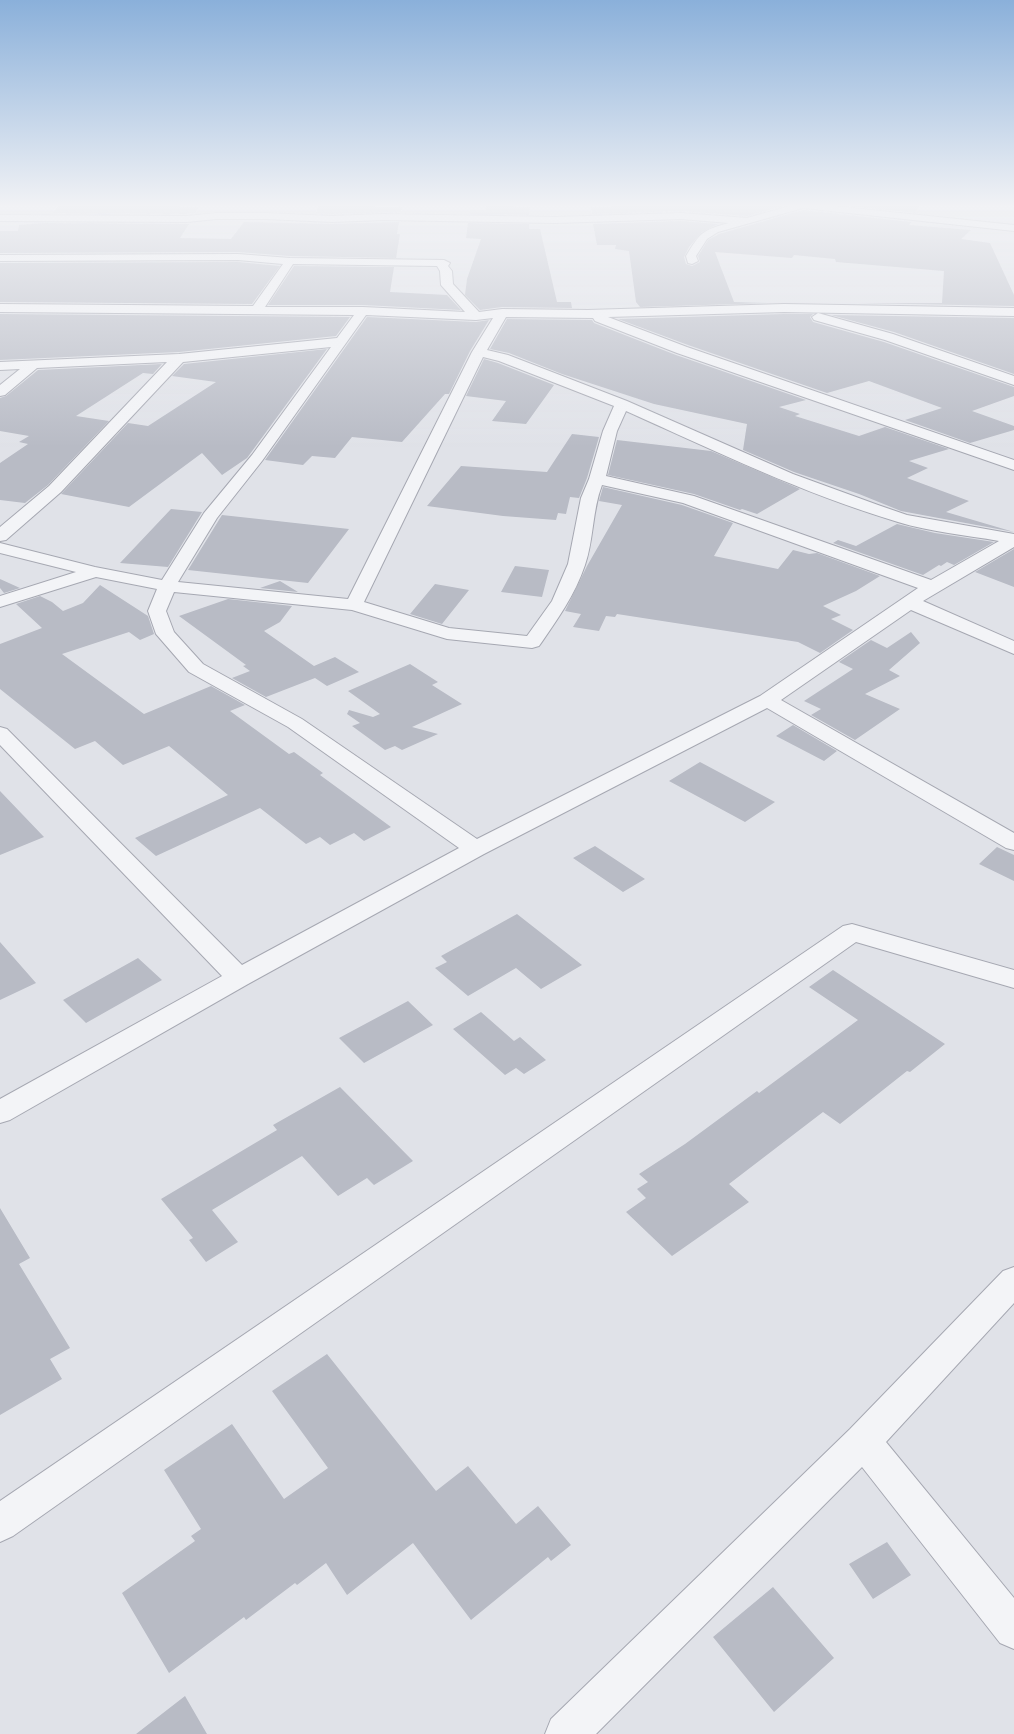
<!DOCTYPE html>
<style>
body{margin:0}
canvas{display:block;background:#e0e2e8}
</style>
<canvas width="1014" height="1734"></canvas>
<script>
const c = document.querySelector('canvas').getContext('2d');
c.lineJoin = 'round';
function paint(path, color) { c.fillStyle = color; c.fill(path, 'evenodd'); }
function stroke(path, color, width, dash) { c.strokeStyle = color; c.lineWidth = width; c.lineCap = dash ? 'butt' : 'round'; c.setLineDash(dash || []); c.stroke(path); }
const building = new Path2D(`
 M 59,205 L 181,205 L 179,207 L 199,207 L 195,213 L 187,214 L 52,213 Z
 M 486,205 L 513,205 L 514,207 L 530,207 L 529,215 L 470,214 L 470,210 L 486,210 Z
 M 611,205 L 787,205 L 747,216 L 681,211 L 592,214 L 591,207 L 611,207 Z
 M 838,205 L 920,205 L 915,213 Z
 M 318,206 L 343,206 L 402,207 L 401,212 L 332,214 L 316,213 Z
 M 803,210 L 911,222 L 909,225 L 971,230 L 961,239 L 990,243 L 1014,295 L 1014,306 L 856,303 L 942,303 L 944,271 L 836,262 L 835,259 L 794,255 L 792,258 L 715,252 L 734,302 L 768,303 L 640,307 L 636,302 L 629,251 L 615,249 L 616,245 L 597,245 L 593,224 L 681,221 L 718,224 L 702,232 L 689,247 L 684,257 L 686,264 L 692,266 L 700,262 L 698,256 L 708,240 L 719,234 Z
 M 244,222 L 332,224 L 399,222 L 397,234 L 400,234 L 396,258 L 290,256 L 238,252 L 0,253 L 0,231 L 18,231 L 19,225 L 44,223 L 189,224 L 180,238 L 231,239 Z
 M 468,223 L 529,224 L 529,229 L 540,229 L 557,302 L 571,302 L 572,308 L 502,307 L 480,310 L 465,295 L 467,279 L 481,239 L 466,238 Z
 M 238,262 L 280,266 L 252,304 L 0,302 L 0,263 Z
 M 294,266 L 394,267 L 390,292 L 447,295 L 461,310 L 363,305 L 268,305 Z
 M 0,314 L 350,317 L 336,336 L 179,352 L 0,360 Z
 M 784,314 L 813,314 L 810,317 L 813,322 L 884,342 L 1014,387 L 1014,396 L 972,411 L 1014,426 L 1014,430 L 970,443 L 905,420 L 942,408 L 869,381 L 827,393 L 688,345 L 618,319 Z
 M 831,315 L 1014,318 L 1014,374 L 894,332 Z
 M 367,317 L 476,322 L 489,320 L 470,351 L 449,394 L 445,394 L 402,442 L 352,437 L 335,458 L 312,456 L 303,465 L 265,460 Z
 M 507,319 L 592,320 L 594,323 L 676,355 L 806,400 L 779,407 L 800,414 L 795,416 L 859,436 L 885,427 L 949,449 L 909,461 L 928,468 L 907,478 L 969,501 L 946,512 L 1014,532 L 901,511 L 859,494 L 794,472 L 743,450 L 747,424 L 654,404 L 562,374 L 509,353 L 490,349 Z
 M 327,349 L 247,458 L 222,475 L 202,453 L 129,507 L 61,494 L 128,423 L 148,426 L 216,382 L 172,376 L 184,364 Z
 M 484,359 L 498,363 L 554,385 L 526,424 L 492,421 L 506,401 L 466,396 Z
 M 162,364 L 153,374 L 143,373 L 76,416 L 109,421 L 48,485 L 25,503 L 0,500 L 0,463 L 28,444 L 19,442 L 29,436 L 0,431 L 0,398 L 6,396 L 38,370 Z
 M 572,434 L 599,437 L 587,478 L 579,498 L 570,497 L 566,514 L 558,513 L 556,520 L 503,516 L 427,506 L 461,466 L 547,472 Z
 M 617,440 L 711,451 L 800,489 L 757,514 L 742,509 L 740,510 L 694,494 L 608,475 Z
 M 603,487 L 682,505 L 733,523 L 714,556 L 778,569 L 793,550 L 809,554 L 817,553 L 880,576 L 856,591 L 823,606 L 841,615 L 831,619 L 853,630 L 820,653 L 798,642 L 617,614 L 615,617 L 606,616 L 599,631 L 573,627 L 581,614 L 565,611 L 587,566 L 622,505 L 599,501 Z
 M 171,509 L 202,512 L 168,567 L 120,563 Z
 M 222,515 L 268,520 L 349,529 L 308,583 L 188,570 Z
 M 897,524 L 935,533 L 994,542 L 954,565 L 947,562 L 941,566 L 939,565 L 923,575 L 833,543 L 838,540 L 856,546 Z
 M 1014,549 L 1014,587 L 975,572 Z
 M 515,566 L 549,570 L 542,597 L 501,592 Z
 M 0,579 L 20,588 L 4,593 L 0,588 Z
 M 280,581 L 298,592 L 260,588 Z
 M 435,584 L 469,590 L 442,624 L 410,614 Z
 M 100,585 L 148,616 L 154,634 L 140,640 L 129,632 L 62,654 L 144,714 L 211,686 L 245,705 L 230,711 L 289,754 L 294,752 L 323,773 L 320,775 L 391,827 L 364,841 L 354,833 L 330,845 L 320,837 L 306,844 L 260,808 L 156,856 L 135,838 L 228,795 L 169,746 L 123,765 L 95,741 L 75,749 L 0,689 L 0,644 L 42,628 L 16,604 L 40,596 L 52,602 L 63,611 L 83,603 Z
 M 228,599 L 292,606 L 280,622 L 264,631 L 314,666 L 335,657 L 359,672 L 327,686 L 315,678 L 266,697 L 232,678 L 250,671 L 243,666 L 246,665 L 179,616 Z
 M 911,632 L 920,643 L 889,670 L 900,676 L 865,694 L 900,709 L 855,740 L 811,715 L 821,709 L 804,701 L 853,669 L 839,662 L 871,640 L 887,648 Z
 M 410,664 L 438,682 L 432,685 L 462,704 L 412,727 L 438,734 L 402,750 L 395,746 L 385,750 L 352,726 L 360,723 L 347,714 L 349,710 L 373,717 L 380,714 L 348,691 Z
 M 793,725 L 837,751 L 824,761 L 776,736 Z
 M 700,762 L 775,802 L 745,822 L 669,781 Z
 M 0,791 L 44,837 L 0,855 Z
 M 595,846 L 645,879 L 623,892 L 573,858 Z
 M 997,847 L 1014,855 L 1014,881 L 979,864 Z
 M 517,914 L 582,965 L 541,989 L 516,968 L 468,996 L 435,968 L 447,962 L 441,956 Z
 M 0,942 L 36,983 L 0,1000 Z
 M 138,958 L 162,980 L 86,1023 L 63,1000 Z
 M 833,970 L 945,1044 L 910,1072 L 907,1071 L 840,1124 L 823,1112 L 729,1184 L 749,1202 L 672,1256 L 626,1212 L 646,1198 L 637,1189 L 648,1182 L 639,1174 L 685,1144 L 757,1091 L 759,1093 L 858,1020 L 809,987 Z
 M 408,1001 L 433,1025 L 364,1063 L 339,1038 Z
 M 481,1012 L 514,1041 L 520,1037 L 546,1060 L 524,1074 L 516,1068 L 505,1075 L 453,1029 Z
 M 340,1087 L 413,1161 L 374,1185 L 367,1178 L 338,1196 L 302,1156 L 212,1210 L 238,1242 L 206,1262 L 189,1240 L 193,1238 L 161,1199 L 277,1130 L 273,1125 Z
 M 0,1208 L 30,1258 L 19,1264 L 70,1348 L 50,1359 L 62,1379 L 0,1415 Z
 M 327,1354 L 436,1491 L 468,1466 L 516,1524 L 538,1506 L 571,1545 L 551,1561 L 548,1557 L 471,1620 L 413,1543 L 347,1595 L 326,1563 L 297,1585 L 295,1583 L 246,1620 L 244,1617 L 169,1673 L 122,1593 L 195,1541 L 191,1536 L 201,1529 L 164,1470 L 232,1424 L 284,1499 L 328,1468 L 272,1391 Z
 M 887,1542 L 911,1575 L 873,1599 L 849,1564 Z
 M 773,1587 L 834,1658 L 774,1712 L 713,1637 Z
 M 185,1696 L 207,1734 L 136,1734 Z`);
const minor = new Path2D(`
 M 793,205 L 824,205 L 1014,225 L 1014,231 L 803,208 L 718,232 L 707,239 L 696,256 L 698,261 L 692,264 L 688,263 L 686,256 C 700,233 702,230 729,223 L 681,219 L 555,223 L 383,220 L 332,222 L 266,219 L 216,219 L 187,222 L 0,221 L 0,215 L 187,216 L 216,213 L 266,213 L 332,216 L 383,214 L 555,217 L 681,213 L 747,218 Z
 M 238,254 L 290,258 L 444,260 L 450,263 L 448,266 L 452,271 L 453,284 L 479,312 L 502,309 L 588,310 L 784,304 L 1014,308 L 1014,316 L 784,312 L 608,317 L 687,347 L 1014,460 L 1014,470 L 677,353 L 595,321 L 593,318 L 506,317 L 487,350 L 508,355 L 627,401 L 793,474 L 878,505 L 907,515 L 1014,534 L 1014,547 L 923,601 L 1014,641 L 1014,654 L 911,610 L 781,700 L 1014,833 L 1014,850 L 1006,848 L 767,708 L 484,854 L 248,984 L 10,1120 L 0,1123 L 0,1099 L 222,976 L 0,745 L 0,727 L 7,729 L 242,965 L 459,848 L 288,727 L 189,672 L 156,634 L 148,611 L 157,589 L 96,577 L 0,607 L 0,596 L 76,572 L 0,553 L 0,543 L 95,567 L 162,580 L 204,513 L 252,455 L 331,347 L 183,362 L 61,492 L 6,540 L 0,541 L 0,527 L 49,486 L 167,362 L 37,368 L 5,395 L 0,396 L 0,385 L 20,369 L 0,370 L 0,362 L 179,354 L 337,338 L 354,315 L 0,312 L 0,304 L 253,306 L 283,264 L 238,260 L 0,261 L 0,255 ZM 293,264 L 437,266 L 440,271 L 441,285 L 465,312 L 363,307 L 265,307 ZM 366,315 L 476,320 L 493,318 L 472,352 L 348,599 L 178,582 L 217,518 L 262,461 ZM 483,357 L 499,361 L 614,406 L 603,431 L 589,479 L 581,498 L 568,564 L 552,601 L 527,636 L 449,628 L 364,602 ZM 626,411 C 715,451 804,494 898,522 C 930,532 966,535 999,541 L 931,580 L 694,496 L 606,476 L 617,431 ZM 602,485 L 683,503 L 918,588 L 760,696 L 477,839 L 302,719 L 203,664 L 174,632 L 166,611 L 174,592 L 352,610 L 447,639 L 532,648 L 539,646 C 557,620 575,595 585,565 C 594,539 592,511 602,485 Z
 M 818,313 L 893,334 L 1014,376 L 1014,385 L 885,340 L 814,320 L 812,317 Z
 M 852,924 L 1014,970 L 1014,988 L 856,942 L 13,1536 L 0,1542 L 0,1501 L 843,926 Z
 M 1014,1267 L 1014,1303 L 886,1442 L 1014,1598 L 1014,1649 L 1000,1643 L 862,1467 L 596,1734 L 545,1734 L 551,1719 L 850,1429 L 1003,1271 Z`);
paint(building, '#b8bbc5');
stroke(minor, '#a6a8b2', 2);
paint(minor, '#f3f4f7');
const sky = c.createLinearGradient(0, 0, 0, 447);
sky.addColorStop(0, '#8ab0da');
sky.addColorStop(0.46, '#f1f2f5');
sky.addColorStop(1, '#f1f2f500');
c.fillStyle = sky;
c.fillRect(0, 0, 1014, 447);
</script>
